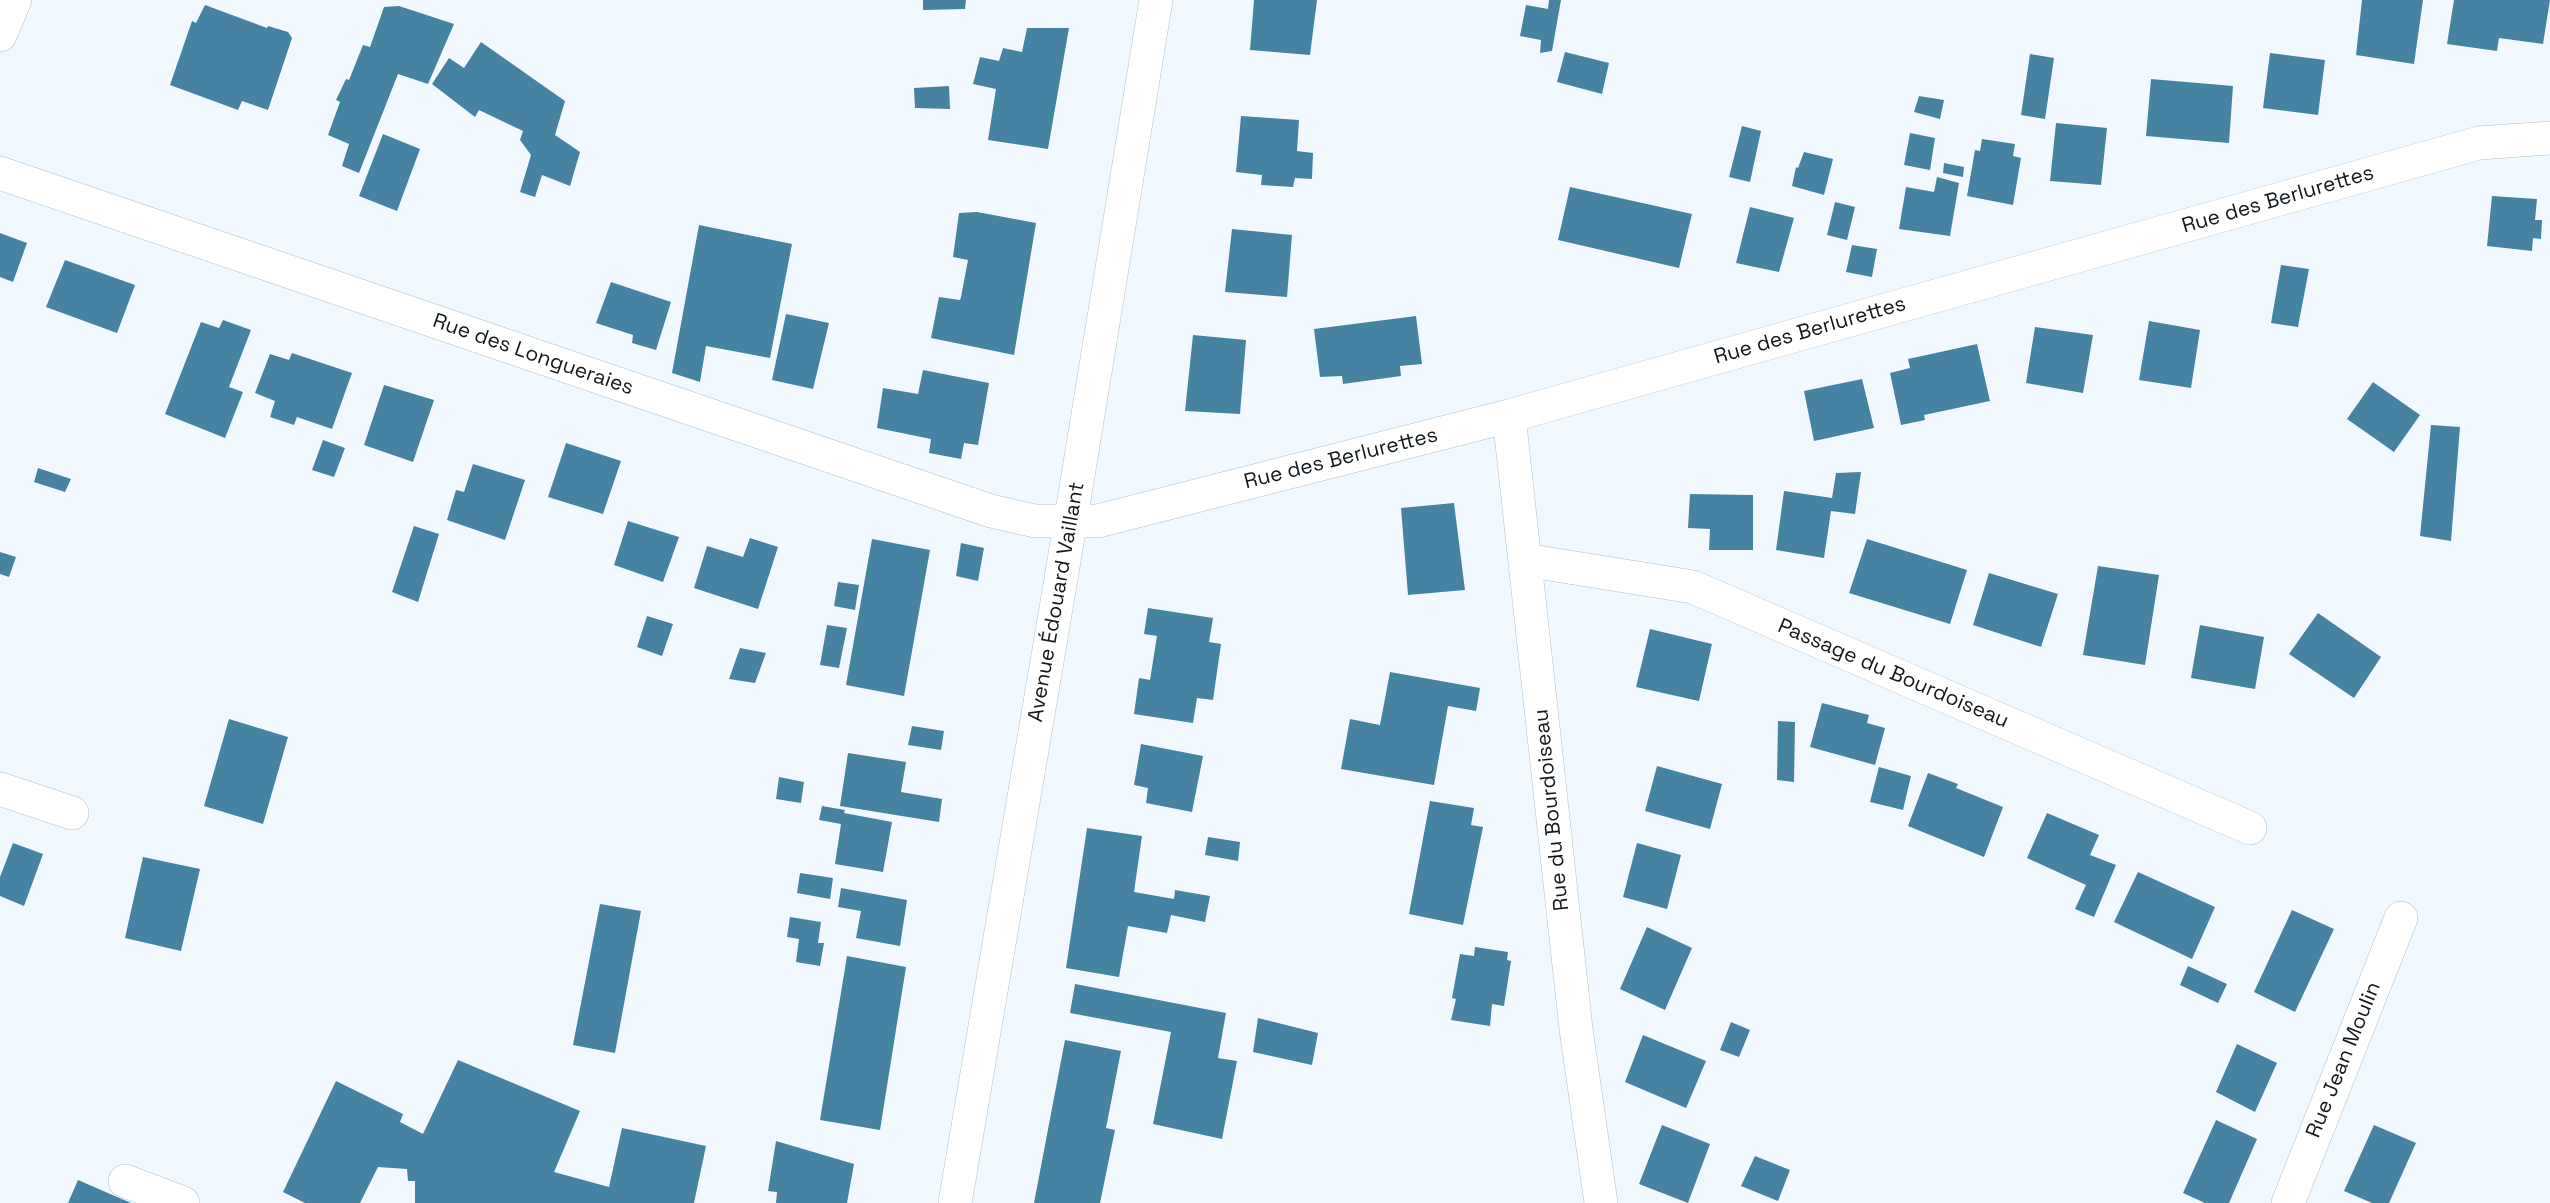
<!DOCTYPE html>
<meta charset="utf-8">
<style>
body{margin:0}
canvas{display:block;background:#f1f9fe}
</style>
<canvas width="2550" height="1203"></canvas>
<script>
const c = document.querySelector('canvas').getContext('2d');
c.lineJoin = 'round';
function paint(path, color) { c.fillStyle = color; c.fill(path, 'evenodd'); }
function stroke(path, color, width, dash) { c.strokeStyle = color; c.lineWidth = width; c.lineCap = dash ? 'butt' : 'round'; c.setLineDash(dash || []); c.stroke(path); }
function write(font, color, halo, rows, align = 'center') {
  c.font = font + ' "Space Grotesk",sans-serif'; c.lineWidth = 4.5; c.setLineDash([]); c.textBaseline = 'middle'; c.strokeStyle = halo; c.fillStyle = color; for (const [text, x, y, turn = 0] of rows) {
    c.save(); c.translate(x, y); c.rotate((+turn || 0) * Math.PI / 180); c.textAlign = isNaN(turn) ? turn : align; if (halo) c.strokeText(text, 0, 0); c.fillText(text, 0, 0); c.restore();
  }
}
const building = new Path2D(`
 M 923,0 L 966,0 L 965,9 L 923,10 Z
 M 1254,0 L 1317,0 L 1310,55 L 1250,50 Z
 M 1549,0 L 1561,0 L 1552,51 L 1540,53 L 1541,40 L 1520,36 L 1526,5 L 1548,9 Z
 M 2362,0 L 2423,0 L 2414,64 L 2356,55 Z
 M 2454,0 L 2550,0 L 2543,44 L 2499,38 L 2497,51 L 2447,44 Z
 M 205,5 L 267,28 L 268,26 L 288,32 L 292,38 L 268,110 L 242,101 L 238,110 L 170,85 L 192,21 L 196,23 Z
 M 399,6 L 454,24 L 428,84 L 398,74 L 359,173 L 342,166 L 349,144 L 328,135 L 340,102 L 336,100 L 346,79 L 349,80 L 363,45 L 370,47 L 384,7 Z
 M 1027,28 L 1069,28 L 1048,149 L 988,140 L 996,89 L 973,84 L 980,57 L 999,61 L 1003,48 L 1022,52 Z
 M 481,42 L 565,101 L 555,135 L 580,152 L 570,186 L 542,175 L 535,197 L 520,192 L 531,155 L 520,140 L 523,131 L 479,110 L 475,117 L 432,84 L 449,58 L 464,68 Z
 M 1565,52 L 1609,63 L 1602,94 L 1557,82 Z
 M 2270,53 L 2325,60 L 2318,115 L 2263,108 Z
 M 2030,54 L 2054,58 L 2045,119 L 2021,115 Z
 M 2151,79 L 2233,86 L 2229,143 L 2146,136 Z
 M 949,86 L 950,109 L 915,108 L 914,88 Z
 M 1919,96 L 1944,100 L 1940,119 L 1914,112 Z
 M 1241,116 L 1299,120 L 1297,151 L 1313,153 L 1312,179 L 1295,178 L 1293,187 L 1261,185 L 1262,175 L 1236,172 Z
 M 2056,123 L 2107,128 L 2101,185 L 2050,181 Z
 M 1742,126 L 1761,131 L 1750,182 L 1729,177 Z
 M 1910,133 L 1935,138 L 1930,170 L 1904,165 Z
 M 383,134 L 420,149 L 397,211 L 359,196 Z
 M 1982,139 L 2015,144 L 2013,156 L 2021,158 L 2013,205 L 1967,196 L 1975,150 L 1980,151 Z
 M 1804,152 L 1833,159 L 1824,195 L 1792,186 L 1796,167 L 1798,168 Z
 M 1944,163 L 1964,167 L 1963,177 L 1943,173 Z
 M 1937,177 L 1959,183 L 1950,236 L 1899,229 L 1906,187 L 1934,192 Z
 M 1570,187 L 1692,214 L 1679,268 L 1558,240 Z
 M 2492,196 L 2537,199 L 2535,220 L 2542,220 L 2541,239 L 2533,238 L 2532,251 L 2487,246 Z
 M 1835,202 L 1855,207 L 1847,240 L 1827,235 Z
 M 1750,207 L 1794,218 L 1779,272 L 1736,263 Z
 M 977,212 L 1036,223 L 1014,355 L 931,338 L 939,297 L 960,300 L 961,297 L 968,260 L 953,257 L 959,213 Z
 M 699,225 L 792,244 L 770,358 L 706,346 L 700,382 L 672,373 Z
 M 1232,229 L 1292,235 L 1287,297 L 1225,292 Z
 M 0,233 L 27,243 L 13,282 L 0,277 Z
 M 1852,245 L 1877,249 L 1872,277 L 1846,272 Z
 M 65,260 L 135,285 L 117,333 L 46,307 Z
 M 2281,265 L 2309,269 L 2298,327 L 2271,323 Z
 M 611,282 L 671,302 L 656,350 L 632,343 L 633,335 L 596,323 Z
 M 786,314 L 829,323 L 813,389 L 772,380 Z
 M 1416,316 L 1422,364 L 1400,366 L 1401,376 L 1343,384 L 1342,376 L 1320,377 L 1314,329 Z
 M 223,320 L 251,330 L 229,387 L 243,392 L 225,438 L 165,414 L 201,322 L 219,328 Z
 M 2149,321 L 2200,330 L 2191,388 L 2139,380 Z
 M 2035,327 L 2093,335 L 2083,393 L 2026,383 Z
 M 1193,335 L 1246,340 L 1240,414 L 1185,411 Z
 M 1977,344 L 1990,401 L 1924,415 L 1925,420 L 1901,425 L 1890,373 L 1910,368 L 1908,359 Z
 M 292,353 L 352,373 L 332,429 L 297,417 L 294,425 L 270,417 L 275,401 L 255,393 L 270,354 L 289,360 Z
 M 923,370 L 989,383 L 978,445 L 964,443 L 961,459 L 929,453 L 931,439 L 877,428 L 883,388 L 918,394 Z
 M 1862,379 L 1874,428 L 1814,441 L 1804,391 Z
 M 2373,382 L 2420,415 L 2394,452 L 2347,419 Z
 M 384,385 L 434,400 L 413,462 L 364,445 Z
 M 2431,425 L 2460,427 L 2451,541 L 2420,536 Z
 M 323,440 L 345,448 L 334,477 L 312,470 Z
 M 566,443 L 621,461 L 603,514 L 548,497 Z
 M 473,464 L 525,480 L 505,540 L 447,520 L 456,490 L 464,492 Z
 M 38,468 L 71,479 L 65,492 L 34,482 Z
 M 1861,472 L 1855,514 L 1831,511 L 1824,558 L 1776,550 L 1784,491 L 1832,498 L 1836,473 Z
 M 1690,494 L 1753,495 L 1753,550 L 1709,550 L 1710,529 L 1688,528 Z
 M 1454,503 L 1465,590 L 1408,595 L 1401,508 Z
 M 628,521 L 679,537 L 663,582 L 614,565 Z
 M 414,526 L 439,534 L 418,602 L 392,592 Z
 M 750,538 L 778,547 L 758,609 L 694,588 L 707,546 L 743,557 Z
 M 872,539 L 930,550 L 904,696 L 846,685 Z
 M 1867,539 L 1967,570 L 1950,624 L 1849,593 Z
 M 961,543 L 984,548 L 978,581 L 956,576 Z
 M 0,552 L 16,557 L 9,577 L 0,574 Z
 M 2098,566 L 2159,575 L 2145,665 L 2083,655 Z
 M 1989,573 L 2058,594 L 2041,647 L 1973,625 Z
 M 838,582 L 859,585 L 855,610 L 834,606 Z
 M 1148,608 L 1213,618 L 1209,642 L 1221,644 L 1213,700 L 1197,698 L 1193,723 L 1134,714 L 1139,678 L 1150,680 L 1157,636 L 1144,634 Z
 M 2318,613 L 2381,657 L 2354,698 L 2289,654 Z
 M 647,616 L 673,624 L 662,656 L 637,647 Z
 M 827,625 L 847,628 L 839,668 L 820,665 Z
 M 2200,625 L 2264,637 L 2255,689 L 2191,678 Z
 M 1650,629 L 1712,644 L 1699,701 L 1636,687 Z
 M 740,648 L 766,653 L 755,683 L 729,679 Z
 M 1390,672 L 1480,688 L 1476,711 L 1448,706 L 1434,785 L 1341,769 L 1350,719 L 1380,725 Z
 M 1822,703 L 1869,715 L 1867,723 L 1885,728 L 1875,765 L 1810,747 Z
 M 229,719 L 288,737 L 263,824 L 204,806 Z
 M 1778,721 L 1795,722 L 1794,782 L 1777,780 Z
 M 912,726 L 944,731 L 941,750 L 908,745 Z
 M 1141,744 L 1203,756 L 1192,812 L 1146,803 L 1148,788 L 1134,785 Z
 M 848,753 L 906,762 L 901,792 L 942,799 L 939,822 L 840,806 Z
 M 1657,766 L 1722,784 L 1710,829 L 1645,811 Z
 M 1879,767 L 1911,776 L 1903,810 L 1870,802 Z
 M 1928,773 L 1958,784 L 1956,788 L 2003,807 L 1984,857 L 1908,826 Z
 M 779,777 L 804,782 L 801,803 L 776,799 Z
 M 1430,801 L 1474,808 L 1471,825 L 1483,827 L 1463,925 L 1409,914 Z
 M 822,806 L 845,810 L 844,813 L 892,822 L 883,872 L 835,864 L 841,824 L 819,820 Z
 M 2047,813 L 2099,835 L 2090,855 L 2116,865 L 2094,917 L 2075,909 L 2086,885 L 2027,858 Z
 M 1087,828 L 1142,836 L 1134,892 L 1174,899 L 1175,890 L 1210,896 L 1205,922 L 1171,915 L 1167,933 L 1128,926 L 1119,977 L 1066,968 Z
 M 1208,837 L 1240,842 L 1238,861 L 1205,855 Z
 M 13,843 L 43,854 L 24,906 L 0,896 L 0,877 Z
 M 1637,843 L 1681,855 L 1667,909 L 1623,897 Z
 M 143,857 L 200,869 L 181,951 L 125,938 Z
 M 2138,872 L 2215,907 L 2192,959 L 2114,922 Z
 M 800,873 L 833,878 L 830,899 L 797,893 Z
 M 841,888 L 907,900 L 900,946 L 856,938 L 861,911 L 838,907 Z
 M 600,904 L 641,911 L 615,1053 L 573,1045 Z
 M 2292,910 L 2334,929 L 2295,1012 L 2254,992 Z
 M 790,917 L 821,922 L 818,943 L 824,943 L 820,966 L 796,962 L 799,939 L 787,937 Z
 M 1647,927 L 1692,948 L 1665,1010 L 1620,989 Z
 M 1475,947 L 1508,952 L 1507,960 L 1511,961 L 1504,1006 L 1492,1004 L 1490,1026 L 1451,1020 L 1456,999 L 1452,998 L 1460,954 L 1474,956 Z
 M 847,956 L 906,967 L 880,1130 L 820,1120 Z
 M 2188,966 L 2227,984 L 2218,1003 L 2180,985 Z
 M 1075,984 L 1226,1013 L 1218,1058 L 1237,1061 L 1222,1139 L 1153,1124 L 1171,1032 L 1070,1013 Z
 M 1258,1018 L 1318,1033 L 1312,1065 L 1253,1052 Z
 M 1731,1022 L 1750,1030 L 1739,1057 L 1720,1050 Z
 M 1643,1035 L 1706,1061 L 1686,1108 L 1625,1082 Z
 M 1065,1040 L 1121,1051 L 1106,1128 L 1115,1130 L 1100,1203 L 1034,1203 Z
 M 2237,1044 L 2277,1063 L 2255,1112 L 2216,1092 Z
 M 458,1060 L 580,1111 L 554,1172 L 609,1187 L 622,1128 L 706,1146 L 694,1203 L 415,1203 L 415,1181 L 408,1181 L 407,1169 L 378,1167 L 360,1203 L 305,1203 L 283,1192 L 336,1081 L 403,1114 L 400,1122 L 423,1134 Z
 M 2216,1120 L 2257,1139 L 2229,1203 L 2205,1203 L 2183,1193 Z
 M 1662,1125 L 1710,1144 L 1688,1203 L 1639,1184 Z
 M 2374,1125 L 2416,1143 L 2389,1203 L 2372,1203 L 2344,1191 Z
 M 776,1141 L 854,1164 L 847,1203 L 776,1203 L 777,1192 L 768,1191 Z
 M 1755,1156 L 1790,1170 L 1778,1201 L 1741,1186 Z
 M 78,1180 L 131,1203 L 68,1203 Z`);
const minor = new Path2D(`
 M 0,35 L 15,0
 M 0,173 L 991,511 L 1035,521 L 1098,521 L 1509,416 L 2479,143 L 2550,138
 M 1509,416 L 1576,1029 L 1601,1203
 M 1525,560 L 1693,587 L 2250,828
 M 0,789 L 72,813
 M 125,1181 L 183,1203
 M 2288,1203 L 2401,918`);
const major = new Path2D(`
 M 955,1203 L 1061,579 L 1156,0`);
const streetNames = [
 ["Rue des Berlurettes",2278,200,-16],
 ["Rue des Berlurettes",1810,331,-16],
 ["Rue des Longueraies",533,355,19],
 ["Rue des Berlurettes",1341,459,-14],
 ["Avenue Édouard Vaillant",1057,602,-80],
 ["Passage du Bourdoiseau",1893,674,23],
 ["Rue du Bourdoiseau",1552,810,-96],
 ["Rue Jean Moulin",2344,1060,-68]
];
paint(building, '#4683a3');
stroke(minor, '#adc0cc', 34);
stroke(major, '#adc0cc', 34);
stroke(minor, '#fff', 33);
stroke(major, '#fff', 33);
write('21px', '#12191e', '#fff', streetNames);
</script>
